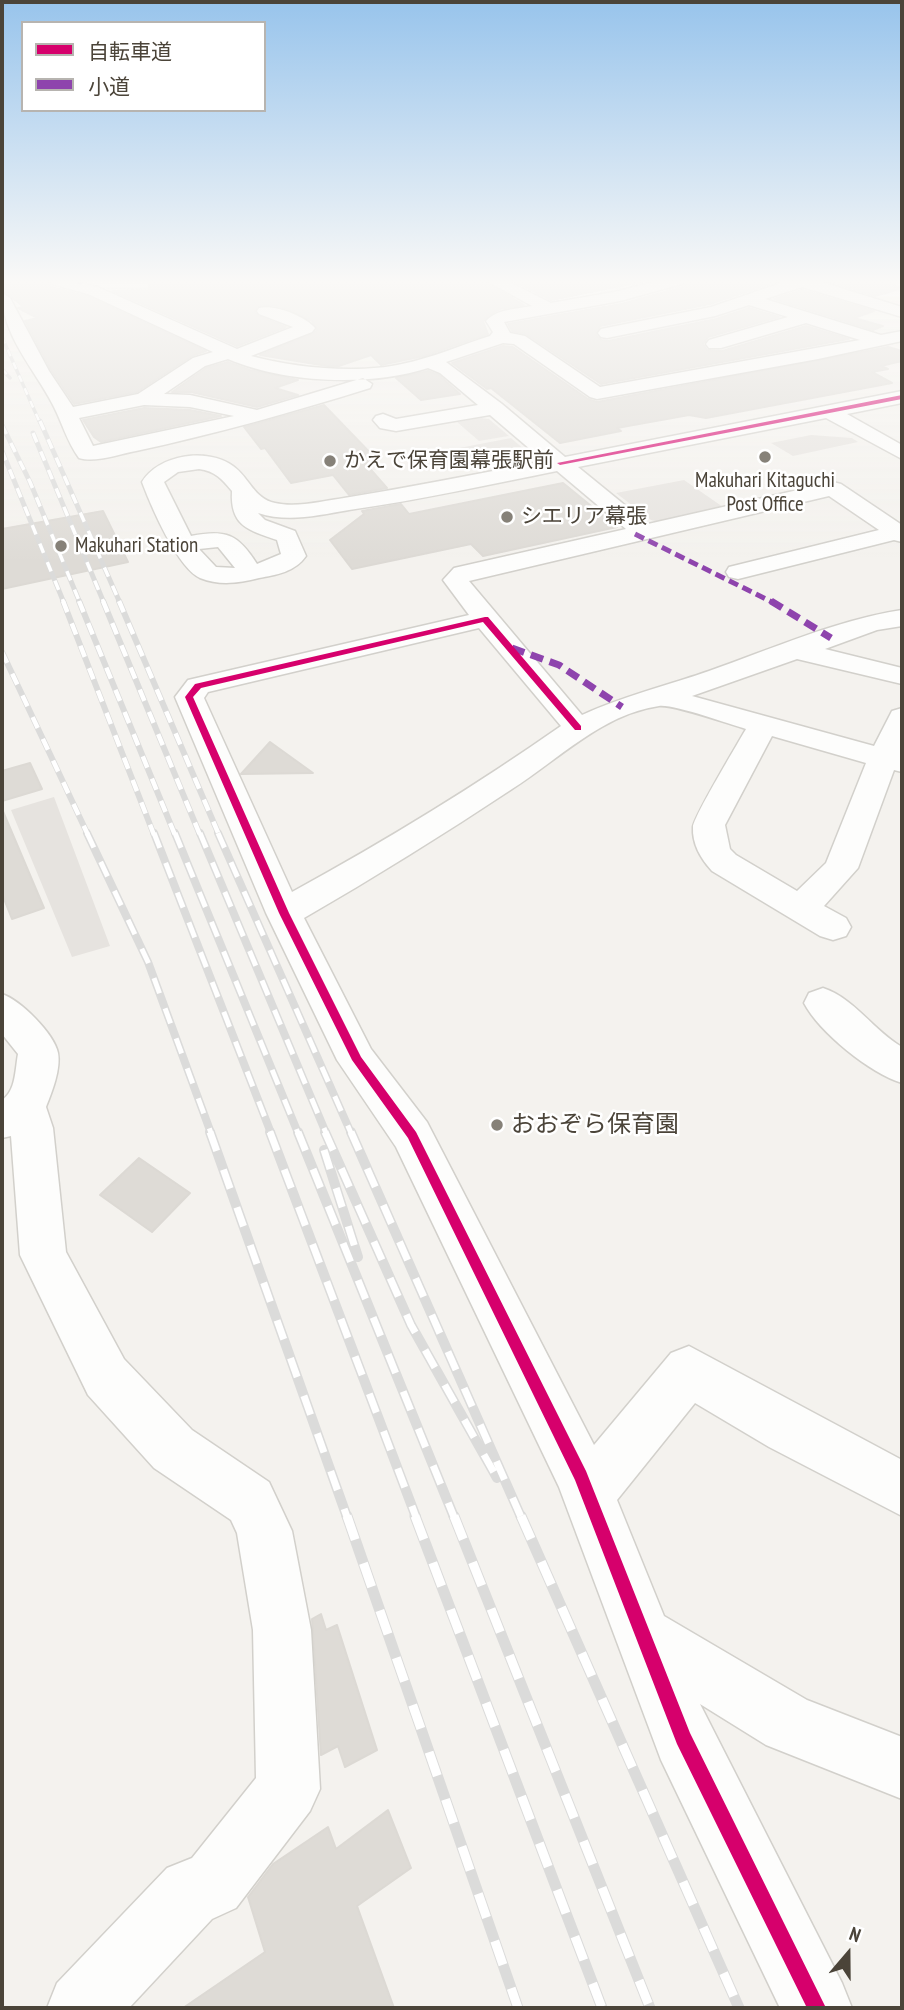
<!DOCTYPE html>
<meta charset="utf-8">
<style>
body{margin:0}
#map{position:relative;width:904px;height:2010px;overflow:hidden;background:#f4f2ee;font-family:"PT Sans Narrow","Noto Sans JP",sans-serif}
canvas{display:block}
.frame{position:absolute;inset:0;border:4px solid #4b4439;pointer-events:none}
.legend{position:absolute;left:21px;top:21px;width:245px;height:91px;box-sizing:border-box;background:#fff;border:2px solid #b7b4b0;margin:0;padding:9px 12px;list-style:none;font-size:21px;color:#4b4439}
.legend li{display:flex;align-items:center;gap:14px;height:35px}
.legend b{width:35px;border:2px solid #b7b4b0}
.north{position:absolute;left:813px;top:1919px;width:70px;height:70px;-webkit-text-stroke:5px #fff;paint-order:stroke;rotate:20deg;font-size:19px;font-weight:700;line-height:28px;text-align:center;color:#4b4439}
.north::after{content:'';display:block;margin:auto;width:24px;height:32px;background:#4b4439;clip-path:polygon(50% 0,100% 100%,50% 72%,0 100%)}
</style>
<div id="map">
<canvas width="904" height="2010"></canvas>
<div class="frame"></div>
<ul class="legend">
<li><b style="height:9px;background:#d6006c"></b>自転車道</li>
<li><b style="height:9px;background:#8e44ad"></b>小道</li>
</ul>
<div class="north">N</div>
</div>
<script>
const c = document.querySelector('canvas').getContext('2d');
c.lineJoin = 'round';
function paint(path, color) { c.fillStyle = color; c.fill(path, 'evenodd'); }
function stroke(path, color, width, dash) { c.strokeStyle = color; c.lineWidth = width; c.lineCap = dash ? 'butt' : 'round'; c.setLineDash(dash || []); c.stroke(path); }
function write(font, color, halo, rows, align = 'center') {
  c.font = font + ' "PT Sans Narrow","Noto Sans JP",sans-serif'; c.lineWidth = 5; c.setLineDash([]); c.textBaseline = 'middle'; c.strokeStyle = halo; c.fillStyle = color; for (const [text, x, y, turn = 0] of rows) {
    c.save(); c.translate(x, y); c.rotate((+turn || 0) * Math.PI / 180); c.textAlign = isNaN(turn) ? turn : align; if (halo) c.strokeText(text, 0, 0); c.fillText(text, 0, 0); c.restore();
  }
}
const parking = new Path2D(`
 M 481,418 L 489,419 L 509,436 L 479,441 L 457,422 Z
 M 811,435 L 852,438 L 858,442 L 793,456 L 771,443 Z
 M 511,438 L 525,450 L 474,460 L 459,448 Z
 M 684,480 L 726,509 L 662,523 L 651,520 L 616,493 Z
 M 54,797 L 110,946 L 72,957 L 11,810 Z`);
const building = new Path2D(`
 M 2,281 L 48,283 L 51,287 L 87,296 L 206,351 L 192,356 L 137,392 L 74,404 L 51,370 L 25,321 L 38,318 L 18,308 L 24,307 L 2,290 Z
 M 149,281 L 484,281 L 524,305 L 500,309 L 489,315 L 483,321 L 488,334 L 424,356 L 381,365 L 371,355 L 339,366 L 327,366 L 260,355 L 313,334 L 317,330 L 312,321 L 290,310 L 273,305 L 257,307 L 255,312 L 258,316 L 286,327 L 237,346 L 113,291 L 149,290 Z
 M 514,281 L 645,281 L 551,300 Z
 M 686,281 L 778,281 L 710,304 L 600,326 L 596,335 L 601,340 L 608,341 L 716,319 L 749,308 L 779,317 L 708,337 L 703,344 L 707,350 L 722,351 L 806,326 L 849,339 L 601,384 L 526,334 L 512,331 L 508,324 L 621,304 L 683,287 Z
 M 828,281 L 892,281 L 899,289 L 875,296 Z
 M 802,290 L 874,311 L 854,318 L 883,326 L 873,330 L 774,299 Z
 M 503,346 L 513,347 L 588,399 L 597,402 L 888,347 L 902,351 L 902,361 L 881,366 L 888,369 L 872,372 L 892,383 L 706,418 L 689,415 L 617,428 L 621,431 L 560,443 L 491,388 L 487,389 L 452,363 Z
 M 228,362 L 250,370 L 298,380 L 275,388 L 298,395 L 257,407 L 191,392 L 172,392 L 206,368 Z
 M 428,371 L 439,375 L 460,394 L 421,400 L 396,378 Z
 M 324,405 L 378,461 L 365,463 L 387,488 L 349,495 L 333,475 L 291,483 L 265,448 L 261,449 L 244,427 Z
 M 144,408 L 190,410 L 221,416 L 101,442 L 94,437 L 83,420 Z
 M 563,483 L 617,527 L 483,556 L 471,544 L 352,569 L 330,540 L 364,514 L 362,511 L 401,504 L 409,514 Z
 M 103,511 L 128,562 L 2,589 L 2,529 Z
 M 270,742 L 313,773 L 241,774 Z
 M 30,763 L 42,789 L 2,801 L 2,771 Z
 M 2,809 L 44,908 L 12,919 L 2,894 Z
 M 139,1158 L 190,1193 L 152,1232 L 100,1195 Z
 M 321,1614 L 326,1630 L 337,1625 L 377,1750 L 345,1767 L 338,1746 L 321,1755 L 312,1619 Z
 M 388,1810 L 411,1868 L 357,1906 L 394,2008 L 183,2008 L 265,1952 L 248,1897 L 273,1864 L 328,1827 L 336,1849 Z`);
const minor = new Path2D(`
 M 50,281 L 76,281 L 100,288 L 237,349 L 293,327 L 259,314 L 257,311 L 259,308 C 274,304 305,316 315,328 L 312,332 L 251,356 C 295,368 358,374 402,364 C 432,358 461,345 490,336 L 493,332 L 486,321 C 497,309 516,309 532,306 L 487,281 L 507,281 L 551,303 L 619,291 L 657,281 L 684,281 L 682,284 L 620,301 L 504,322 L 510,333 L 525,336 L 600,387 L 860,340 L 806,323 L 721,348 L 709,348 L 706,344 L 709,340 L 788,317 L 749,305 L 715,316 L 607,338 L 601,337 L 598,333 L 601,329 L 711,307 L 787,281 L 818,281 L 902,307 L 902,317 L 802,287 L 765,299 L 881,335 L 902,331 L 902,341 L 818,359 L 597,399 L 590,397 L 514,344 L 503,343 L 446,362 L 502,404 L 565,457 L 902,391 L 902,403 L 847,414 L 902,445 L 902,459 L 826,418 L 578,467 L 648,524 L 833,482 L 841,484 L 902,525 L 902,542 L 894,540 L 738,579 L 729,577 L 726,572 L 729,567 L 879,530 L 829,496 L 469,581 L 582,715 C 623,696 666,686 709,671 C 772,649 836,620 902,610 L 902,626 L 877,630 L 825,649 L 902,668 L 902,684 L 797,659 L 692,696 L 874,746 L 892,711 L 902,708 L 902,772 L 894,770 L 858,868 L 824,906 L 846,918 L 851,927 L 846,936 L 833,940 L 820,936 L 712,871 C 701,859 692,844 693,827 C 694,816 737,745 746,729 C 728,724 674,704 659,706 C 602,714 558,760 512,789 C 444,834 375,877 304,918 L 371,1049 L 427,1122 L 594,1445 L 671,1353 L 689,1346 L 902,1460 L 902,1516 L 769,1447 L 695,1403 L 617,1500 L 664,1616 L 807,1700 L 902,1737 L 902,1799 L 766,1745 L 700,1704 L 842,1983 L 852,2008 L 780,2008 L 661,1760 L 559,1487 L 396,1147 L 337,1060 L 266,913 L 175,697 L 188,680 L 469,615 L 443,580 L 454,568 L 626,529 L 557,471 C 488,485 419,500 349,510 C 319,515 288,523 258,513 L 265,520 L 295,531 L 306,556 C 295,572 276,575 259,578 C 239,583 220,586 200,578 C 177,567 151,506 142,482 C 158,455 207,447 233,466 C 249,477 254,499 275,503 C 296,508 323,501 344,498 C 411,487 478,474 544,461 L 490,415 L 396,431 L 380,428 L 373,420 L 376,416 L 383,414 L 396,419 L 478,405 L 440,373 L 428,368 C 370,387 284,383 228,359 L 205,366 L 164,394 L 190,395 L 257,410 L 363,378 L 372,384 L 370,388 C 293,412 215,434 136,451 C 119,454 96,463 79,458 C 67,442 62,422 53,405 C 34,368 2,336 2,293 L 10,298 L 49,371 L 73,407 L 138,394 L 193,358 L 213,352 L 88,294 L 52,284 ZM 144,405 L 190,407 L 234,416 L 93,446 L 79,418 ZM 199,469 C 215,471 222,479 232,491 C 230,526 248,530 277,540 L 281,554 L 257,564 C 238,534 226,529 191,536 L 164,482 L 178,472 ZM 218,547 L 235,568 L 216,567 L 199,549 ZM 479,628 L 561,726 C 474,787 385,841 292,892 L 204,698 L 208,692 ZM 772,736 L 866,763 L 826,863 L 797,891 L 736,855 L 730,849 L 725,825 Z
 M 894,281 L 902,281 L 902,287 L 896,285 Z
 M 823,988 C 854,998 874,1031 902,1047 L 902,1083 C 870,1073 820,1033 804,1003 L 809,993 Z
 M 2,994 C 20,1000 54,1033 58,1053 C 61,1069 52,1092 46,1107 L 53,1128 L 66,1252 L 124,1359 L 192,1430 L 269,1482 L 292,1531 L 311,1630 L 320,1789 L 310,1811 L 236,1908 L 212,1919 L 129,2008 L 47,2008 L 57,1983 L 167,1868 L 192,1858 L 256,1778 L 253,1630 L 237,1533 L 231,1520 L 154,1468 L 88,1395 L 20,1255 L 11,1136 L 2,1138 L 2,1100 C 16,1091 15,1070 18,1054 L 2,1034 Z`);
const railFar5 = new Path2D(`
 M 2,337 L 40,423
 M 2,369 L 10,378`);
const railFar4 = new Path2D(`
 M 40,421 L 120,603
 M 2,425 L 30,482 L 80,603
 M 33,433 L 104,603
 M 2,451 L 64,603`);
const railFar3 = new Path2D(`
 M 63,601 L 154,835
 M 79,601 L 175,835
 M 103,601 L 200,835
 M 119,601 L 219,835
 M 2,652 L 88,835`);
const railFar2 = new Path2D(`
 M 87,833 L 148,962 L 211,1133
 M 154,833 L 271,1133
 M 175,833 L 298,1133
 M 200,833 L 326,1133
 M 218,833 L 351,1133`);
const railFar1 = new Path2D(`
 M 210,1132 L 347,1517
 M 270,1132 L 416,1517
 M 298,1132 L 454,1517
 M 325,1132 L 411,1325 L 497,1478
 M 351,1132 L 521,1517
 M 324,1150 L 358,1257`);
const rail = new Path2D(`
 M 347,1516 L 518,2008
 M 415,1516 L 602,2008
 M 454,1516 L 650,2008
 M 521,1516 L 739,2008`);
const quietFar2 = new Path2D(`
 M 79,284 L 80,281`);
const quietFar1 = new Path2D(`
 M 635,534 L 774,603`);
const quiet = new Path2D(`
 M 771,601 L 831,638
 M 512,648 L 559,665 L 622,707`);
const cycleway = new Path2D(`
 M 902,395 L 902,399 L 560,465 L 557,463 Z
 M 485,617 L 488,617 L 581,726 L 581,730 L 575,730 L 483,622 L 201,688 L 193,697 L 289,913 L 361,1057 L 416,1132 L 586,1471 L 690,1733 L 826,2008 L 807,2008 L 677,1744 L 575,1480 L 408,1138 L 352,1060 L 279,913 L 185,697 L 195,684 Z`);
const markers = [
 [765,457,7,"#868178"],
 [330,461,7,"#868178"],
 [507,517,7,"#868178"],
 [61,546,7,"#868178"],
 [497,1125,7,"#868178"]
];
const farPoinames = [
 ["かえで保育園幕張駅前",344,461],
 ["Makuhari Kitaguchi",765,481,"center"],
 ["Post Office",765,505,"center"],
 ["シエリア幕張",521,517],
 ["Makuhari Station",75,546]
];
const poiNames = [
 ["おおぞら保育園",511,1125]
];
paint(parking, '#e6e3df');
paint(building, '#dedbd6');
stroke(building, '#dcd9d4', 2);
stroke(minor, '#d2d0cb', 3);
paint(minor, '#fdfdfc');
stroke(railFar5, '#dbdbda', 3.5);
stroke(railFar4, '#dbdbda', 5);
stroke(railFar3, '#dbdbda', 6);
stroke(railFar2, '#dbdbda', 8);
stroke(railFar1, '#dbdbda', 10);
stroke(rail, '#dbdbda', 11);
stroke(railFar5, '#fff', 2.5, [7]);
stroke(railFar4, '#fff', 3.5, [10]);
stroke(railFar3, '#fff', 4.5, [12]);
stroke(railFar2, '#fff', 5, [16]);
stroke(railFar1, '#fff', 7, [20]);
stroke(rail, '#fff', 9, [25]);
stroke(quietFar2, '#8e44ad', 4.5, [8, 4.5]);
stroke(quietFar1, '#8e44ad', 5, [10, 5]);
stroke(quiet, '#8e44ad', 7, [13, 7]);
paint(cycleway, '#d6006c');
const sky = c.createLinearGradient(0, 0, 0, 563);
sky.addColorStop(0, '#98c4ec');
sky.addColorStop(0.5, '#faf9f7');
sky.addColorStop(1, '#faf9f700');
c.fillStyle = sky;
c.fillRect(0, 0, 904, 563);
for (const [x, y, r, color] of markers) { const dot = new Path2D(); dot.arc(x, y, r, 0, 2 * Math.PI); c.fillStyle = color; c.fill(dot); stroke(dot, '#fff', 2.5); }
write('21px', '#4b4439', '#fff', farPoinames, 'left');
write('24px', '#4b4439', '#fff', poiNames, 'left');
</script>
